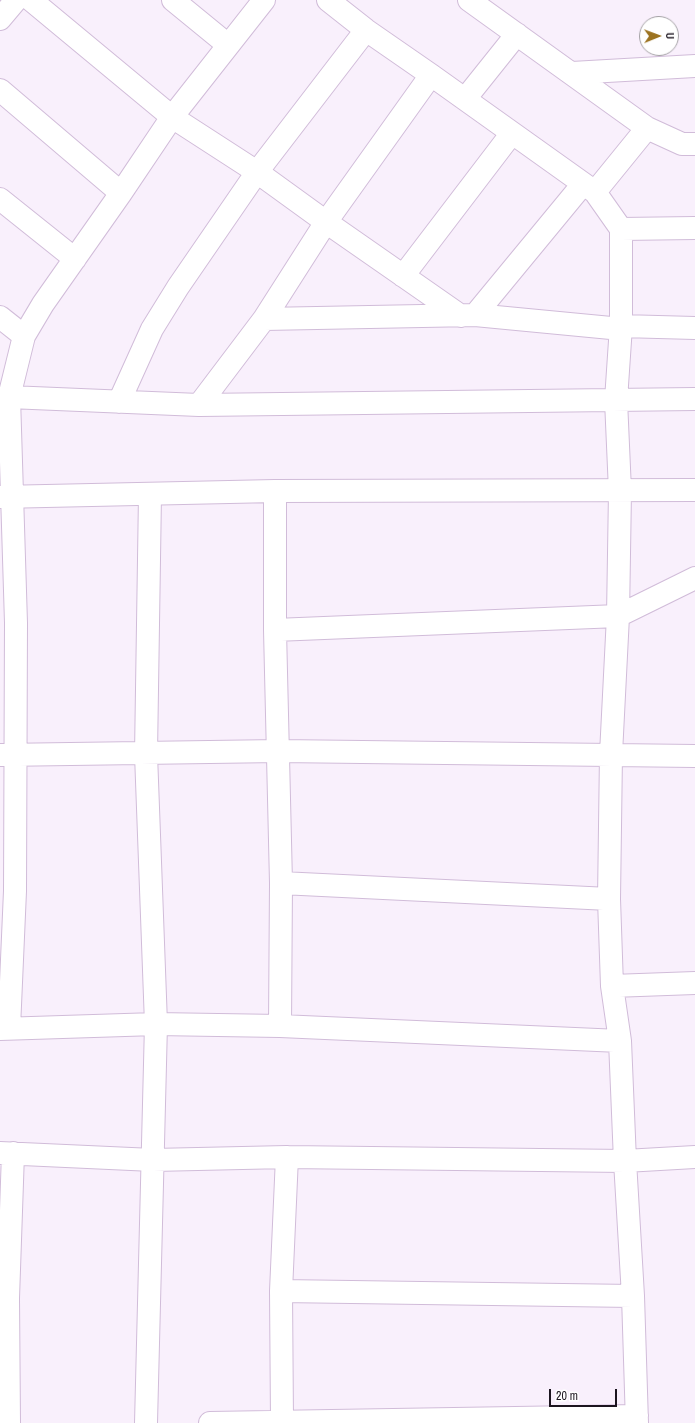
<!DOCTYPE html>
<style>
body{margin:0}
#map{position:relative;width:695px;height:1423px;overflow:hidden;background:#f9f0fc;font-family:"Archivo Narrow",sans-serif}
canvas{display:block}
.north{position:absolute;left:639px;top:16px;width:40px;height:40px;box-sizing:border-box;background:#fff;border:1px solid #a4a1a5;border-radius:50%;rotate:89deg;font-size:11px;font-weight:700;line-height:16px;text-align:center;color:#1c151f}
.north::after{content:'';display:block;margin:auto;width:14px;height:18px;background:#9c7320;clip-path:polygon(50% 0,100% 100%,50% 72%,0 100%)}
.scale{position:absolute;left:549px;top:1389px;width:68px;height:18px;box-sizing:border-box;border:2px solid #1c151f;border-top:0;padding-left:5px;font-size:12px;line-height:14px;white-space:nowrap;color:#1c151f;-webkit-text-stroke:3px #fff;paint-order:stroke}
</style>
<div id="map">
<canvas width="695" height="1423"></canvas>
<div class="north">U</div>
<div class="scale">20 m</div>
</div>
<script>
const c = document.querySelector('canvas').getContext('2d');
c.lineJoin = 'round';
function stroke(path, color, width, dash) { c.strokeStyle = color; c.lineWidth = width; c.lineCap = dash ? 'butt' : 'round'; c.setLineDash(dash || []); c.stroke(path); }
const minor = new Path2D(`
 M 31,0 L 172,117 L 257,172 L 326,222 L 461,316
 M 173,0 L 228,45
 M 328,0 L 366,30 L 431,75 L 595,192 L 621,229 L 621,326 L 616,400 L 620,491 L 618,616 L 611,754 L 609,899 L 612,986 L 620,1041 L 625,1161 L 633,1296 L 637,1423
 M 469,0 L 647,128 L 682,144 L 695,144
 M 0,19 L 16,0
 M 572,73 L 695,66
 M 0,90 L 121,193
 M 465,99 L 517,34
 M 595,192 L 647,128
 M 0,199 L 75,259
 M 621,229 L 695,228
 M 403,276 L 512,133
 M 475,315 L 583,184
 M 0,317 L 24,336
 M 264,319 L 475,315 L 611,328 L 621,326 L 695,328
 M 9,397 L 199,405 L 695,399
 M 119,402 L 152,329 L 178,287 L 257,172 L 366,30
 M 199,405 L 264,319 L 326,222 L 431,75
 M 275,491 L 275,630 L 281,883 L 280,1026
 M 0,497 L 275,491 L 695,490
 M 275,630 L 618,616 L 695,578
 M 1,755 L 279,751 L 695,756
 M 281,883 L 609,899
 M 612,986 L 695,983
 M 9,1028 L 15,891 L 16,623 L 9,397 L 24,336 L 43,304 L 121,193 L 172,117 L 264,0
 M 0,1029 L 156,1024 L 280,1026 L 620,1041
 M 0,1153 L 153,1160 L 287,1157 L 625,1161 L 695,1157
 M 281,1291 L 633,1296
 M 282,1421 L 281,1291 L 287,1157
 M 9,1423 L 8,1298 L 13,1153
 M 146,1423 L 156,1024 L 146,754 L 150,494
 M 210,1423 L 637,1416`);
stroke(minor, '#d1bcd9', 24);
stroke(minor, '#fff', 22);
</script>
